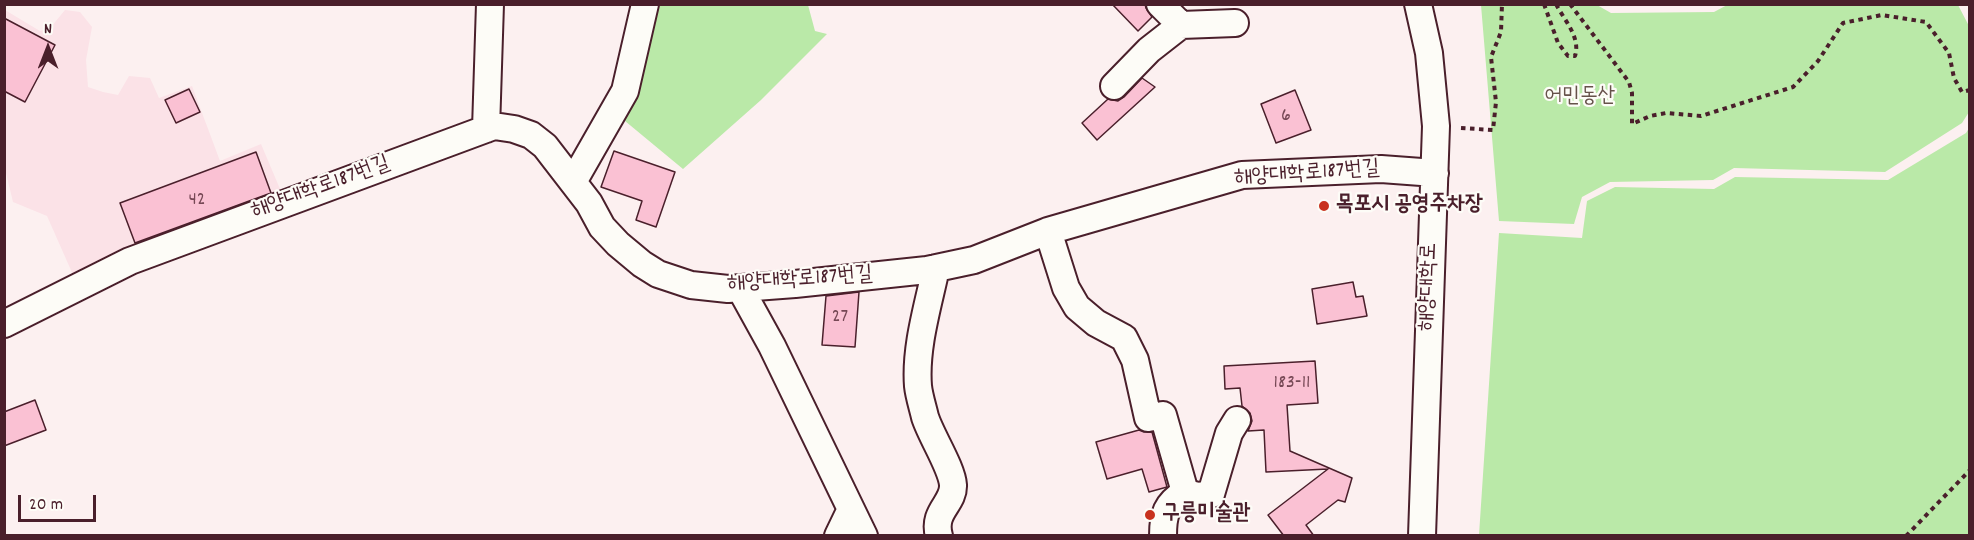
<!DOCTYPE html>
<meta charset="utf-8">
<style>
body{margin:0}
#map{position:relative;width:1974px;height:540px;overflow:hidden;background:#fcf0f0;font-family:Dekko,sans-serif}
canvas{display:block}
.frame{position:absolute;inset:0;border:6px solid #4a1f2b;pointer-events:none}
.north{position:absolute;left:18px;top:18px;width:60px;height:60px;-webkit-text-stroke:4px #fdfcf7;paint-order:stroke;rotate:0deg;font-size:16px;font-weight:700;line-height:24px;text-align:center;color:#4a1f2b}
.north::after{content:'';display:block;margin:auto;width:21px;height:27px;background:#4a1f2b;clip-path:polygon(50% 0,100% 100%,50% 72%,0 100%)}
.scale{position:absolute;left:18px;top:495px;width:78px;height:27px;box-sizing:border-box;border:3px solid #4a1f2b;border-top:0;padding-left:8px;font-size:18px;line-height:21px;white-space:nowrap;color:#4a1f2b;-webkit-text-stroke:4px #fdfcf7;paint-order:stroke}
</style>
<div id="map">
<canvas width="1974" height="540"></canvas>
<div class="frame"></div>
<div class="north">N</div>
<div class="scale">20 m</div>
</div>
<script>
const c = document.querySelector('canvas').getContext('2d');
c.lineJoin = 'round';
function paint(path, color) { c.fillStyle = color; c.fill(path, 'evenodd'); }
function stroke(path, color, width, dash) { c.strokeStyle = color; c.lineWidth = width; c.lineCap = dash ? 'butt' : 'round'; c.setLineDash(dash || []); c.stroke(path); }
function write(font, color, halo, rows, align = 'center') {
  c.font = font + ' Dekko,"Poor Story",sans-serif'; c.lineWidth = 4.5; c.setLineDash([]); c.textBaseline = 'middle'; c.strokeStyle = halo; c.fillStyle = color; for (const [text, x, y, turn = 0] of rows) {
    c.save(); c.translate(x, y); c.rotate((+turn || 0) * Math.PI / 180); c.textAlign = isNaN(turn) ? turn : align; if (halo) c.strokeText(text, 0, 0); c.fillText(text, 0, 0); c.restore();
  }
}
const built = new Path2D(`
 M 5,10 L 40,31 L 51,27 L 65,10 L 80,12 L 92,27 L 86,60 L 88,87 L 103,92 L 118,95 L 129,76 L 150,78 L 159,98 L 192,86 L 220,161 L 261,144 L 283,196 L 74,277 L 47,216 L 13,202 L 6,173 L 5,173 Z`);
const green = new Path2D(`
 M 1729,4 L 1958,5 L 1969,26 L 1969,112 L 1962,123 L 1885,172 L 1734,168 L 1713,180 L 1610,182 L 1582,197 L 1574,224 L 1499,221 L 1481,5 L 1597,5 L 1611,13 L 1714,12 Z
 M 651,5 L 808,5 L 815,31 L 827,34 L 761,100 L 683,169 L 625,121 Z
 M 1969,128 L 1969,535 L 1479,535 L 1499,233 L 1582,238 L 1587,201 L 1615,187 L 1714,189 L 1735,177 L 1888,180 L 1966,133 Z`);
const building = new Path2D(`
 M 1112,4 L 1145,4 L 1146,8 L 1152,17 L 1138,31 Z
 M 4,18 L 55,45 L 25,102 L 4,91 Z
 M 1142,78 L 1155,87 L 1097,140 L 1082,123 L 1108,99 L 1118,101 L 1124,97 Z
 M 189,89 L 200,112 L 176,123 L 165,100 Z
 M 1295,90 L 1311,130 L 1276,143 L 1261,104 Z
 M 614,151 L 675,172 L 656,227 L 636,220 L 642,201 L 601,187 Z
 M 256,152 L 271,193 L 135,243 L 120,203 Z
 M 1353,282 L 1356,297 L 1363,296 L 1367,316 L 1317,324 L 1312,289 Z
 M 859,292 L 855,347 L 822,345 L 826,296 Z
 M 1315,361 L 1318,403 L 1287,405 L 1290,451 L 1352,478 L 1345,502 L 1338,500 L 1306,525 L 1314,536 L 1284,536 L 1268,515 L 1328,469 L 1266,472 L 1264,430 L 1248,431 L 1252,421 L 1250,413 L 1242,406 L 1240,388 L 1225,389 L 1224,366 Z
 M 35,400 L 46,430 L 4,446 L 4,412 Z
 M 1139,430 L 1144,432 L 1152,432 L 1167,487 L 1149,492 L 1142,469 L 1107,479 L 1096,442 Z`);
const path = new Path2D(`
 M 1544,4 L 1558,43 L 1568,56 L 1575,56 C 1581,37 1564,20 1556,4
 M 1570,4 L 1629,82 L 1632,93 L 1632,124 L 1650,116 L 1666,113 L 1701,116 L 1793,87 L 1818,61 L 1843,23 L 1882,15 L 1926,22 L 1949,53 L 1954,78 L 1962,92 L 1970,90
 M 1461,128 L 1493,130 L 1496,102 L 1491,57 L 1501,32 L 1502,4
 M 1906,536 L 1970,470`);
const minor = new Path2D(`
 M 1160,4 L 1181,25 L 1235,23
 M 1418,4 L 1429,53 L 1436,126 L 1422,536
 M 1114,86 L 1149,50 L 1181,25
 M 486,129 L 490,4
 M 573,182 L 625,91 L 645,4
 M 1048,231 L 1066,288 L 1077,307 L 1096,323 L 1124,338 L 1135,360 L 1148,418 L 1163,415 L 1185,492
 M 936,268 C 928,306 915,347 918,386 C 919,396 923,408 925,417 C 931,436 952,468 953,485 C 954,504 932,511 939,536
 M 740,288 L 772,346 L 864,536
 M 4,324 L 130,261 L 494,126 L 514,129 L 531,135 L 545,146 L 589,203 L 602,227 L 618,244 L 642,264 L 658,274 L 691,285 L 728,289 L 795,284 L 927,270 L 974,260 L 1048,231 L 1242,175 L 1381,169 L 1435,173
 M 838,536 L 851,509
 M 1163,536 C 1163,514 1166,504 1185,492 L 1197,496 L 1211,494 L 1229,433 L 1237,420`);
const markers = [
 [1324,206,6,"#c8321e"],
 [1150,515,6,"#c8321e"]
];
const numberNames = [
 ["6",1286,117],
 ["42",197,201],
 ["27",840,318],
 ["183-11",1292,384]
];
const parkNames = [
 ["어민동산",1580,98]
];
const streetNames = [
 ["해양대학로187번길",1307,175,-4],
 ["해양대학로187번길",321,189,-20],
 ["해양대학로187번길",800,281,-4],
 ["해양대학로",1430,287,-88]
];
const poiNames = [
 ["목포시 공영주차장",1336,206],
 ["구릉미술관",1162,515]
];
paint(built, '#fbe2e7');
paint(green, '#bae9a8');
paint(building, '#fac1d3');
stroke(building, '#4a1f2b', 1.5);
stroke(minor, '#4a1f2b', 30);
stroke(path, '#4a1f2b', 4, [4.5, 4.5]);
stroke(minor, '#fdfcf7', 26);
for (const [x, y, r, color] of markers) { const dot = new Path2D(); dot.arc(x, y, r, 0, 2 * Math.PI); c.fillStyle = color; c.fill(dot); stroke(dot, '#fdfcf7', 2); }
write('20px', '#764855', null, numberNames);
write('22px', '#66524a', '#fdfcf7', parkNames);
write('22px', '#4a1f2b', '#fdfcf7', streetNames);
write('bold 22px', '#4a1f2b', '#fdfcf7', poiNames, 'left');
</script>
